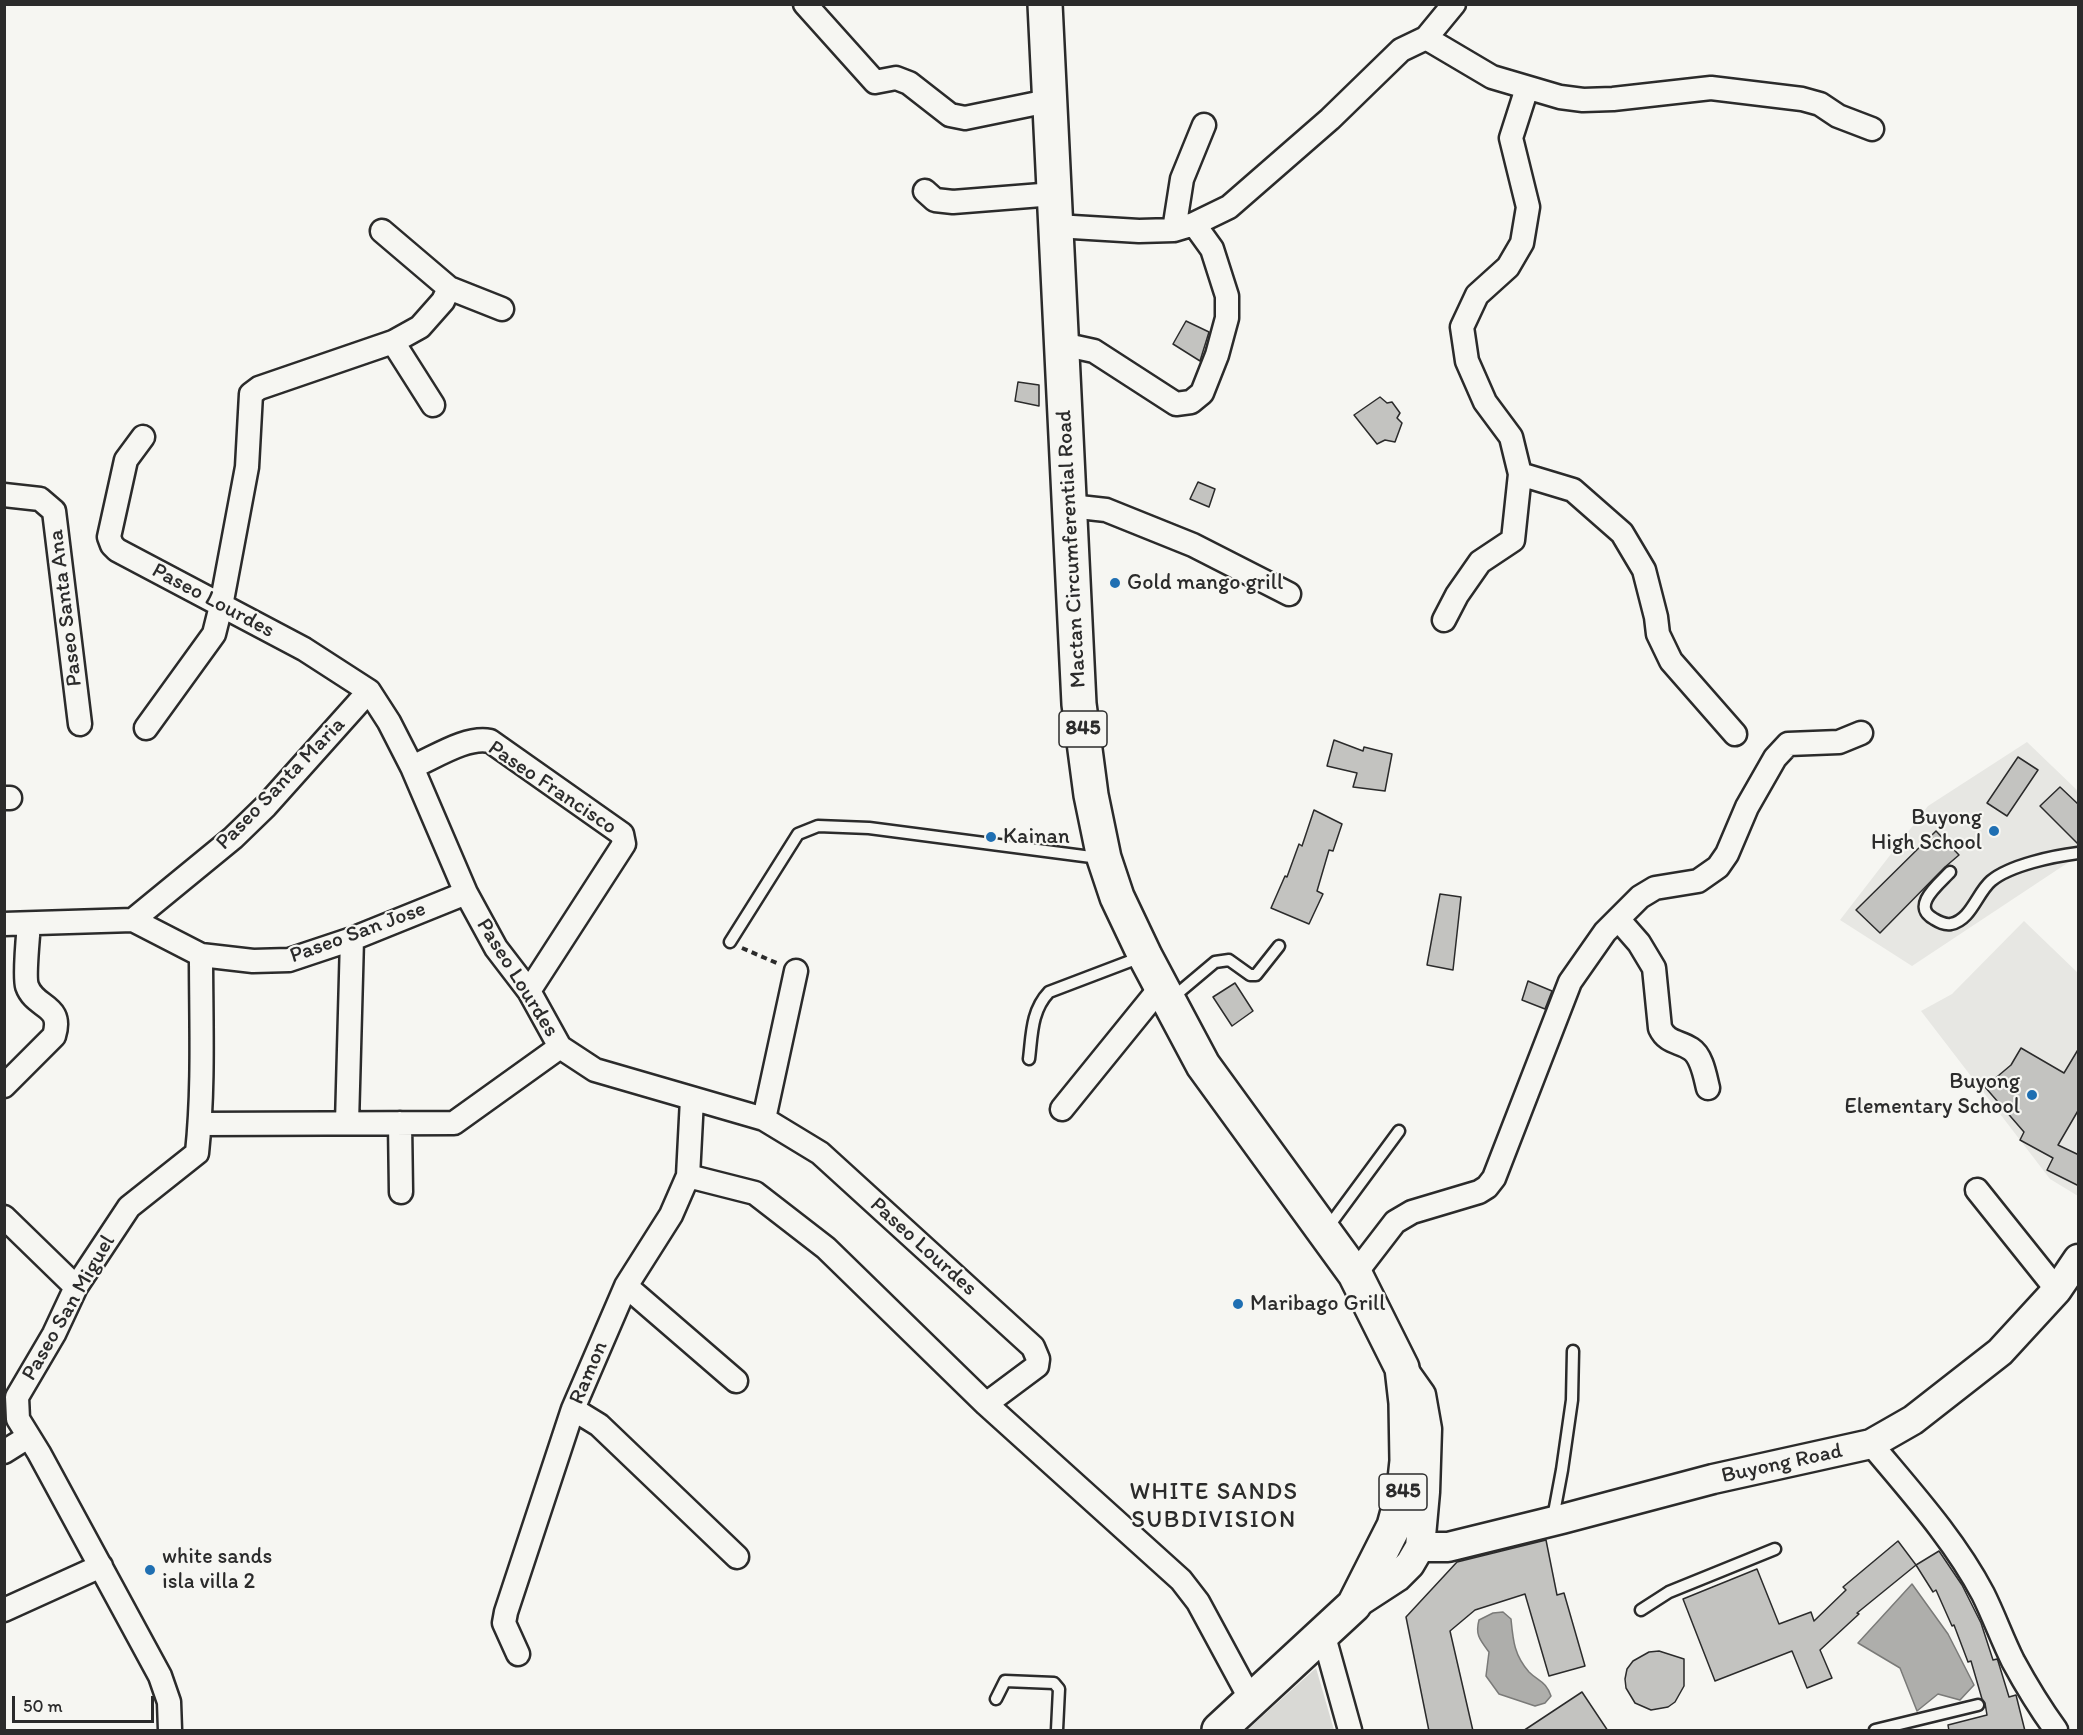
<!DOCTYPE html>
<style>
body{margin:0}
#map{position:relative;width:2083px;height:1735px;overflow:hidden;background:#f6f6f2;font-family:Itim,sans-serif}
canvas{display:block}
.frame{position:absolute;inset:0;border:6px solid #2b2b2b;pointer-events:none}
.scale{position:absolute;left:12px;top:1696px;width:142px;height:27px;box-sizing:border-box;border:3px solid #2b2b2b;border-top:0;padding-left:8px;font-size:18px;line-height:21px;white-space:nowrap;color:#2b2b2b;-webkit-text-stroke:4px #f6f6f2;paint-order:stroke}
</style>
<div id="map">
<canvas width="2083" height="1735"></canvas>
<div class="frame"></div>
<div class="scale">50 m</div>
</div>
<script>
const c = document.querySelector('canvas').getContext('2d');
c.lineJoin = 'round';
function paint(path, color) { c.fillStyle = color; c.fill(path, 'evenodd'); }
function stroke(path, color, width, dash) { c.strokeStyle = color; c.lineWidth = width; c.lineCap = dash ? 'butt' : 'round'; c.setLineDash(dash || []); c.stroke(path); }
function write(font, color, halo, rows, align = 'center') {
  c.font = font + ' Itim,sans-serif'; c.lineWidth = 4.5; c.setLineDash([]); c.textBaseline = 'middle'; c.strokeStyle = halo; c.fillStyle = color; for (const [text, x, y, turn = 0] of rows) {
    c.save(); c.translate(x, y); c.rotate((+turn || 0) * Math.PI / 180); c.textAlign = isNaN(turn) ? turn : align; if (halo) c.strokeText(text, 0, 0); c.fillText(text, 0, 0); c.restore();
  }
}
const built = new Path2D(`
 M 2027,742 L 2078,791 L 2078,856 L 1912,966 L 1840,920 L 1928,806 Z
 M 2024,921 L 2078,973 L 2078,1196 L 2050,1179 L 1921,1011 L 1952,994 Z`);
const green = new Path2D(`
 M 1316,1668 L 1334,1730 L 1247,1730 Z`);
const water = new Path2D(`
 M 1912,1584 L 1948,1634 L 1974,1685 L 1960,1700 L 1938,1694 L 1917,1711 L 1900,1668 L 1858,1643 Z
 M 1503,1612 L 1511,1619 C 1513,1640 1514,1655 1529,1672 C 1539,1682 1546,1681 1551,1696 L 1545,1703 L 1535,1706 L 1499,1694 L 1486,1676 L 1489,1652 C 1480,1640 1475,1635 1479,1620 L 1493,1613 Z`);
const building = new Path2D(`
 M 1186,321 L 1209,332 L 1200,361 L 1173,344 Z
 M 1018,382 L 1039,385 L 1039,406 L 1015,401 Z
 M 1380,397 L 1387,403 L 1392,402 L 1400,413 L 1397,418 L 1402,423 L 1395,442 L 1385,440 L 1377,444 L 1354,415 Z
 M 1198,482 L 1215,489 L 1209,507 L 1190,499 Z
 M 1334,740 L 1363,751 L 1364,747 L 1392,754 L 1385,791 L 1353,787 L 1357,773 L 1327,766 Z
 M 2018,757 L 2038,770 L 2007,816 L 1987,803 Z
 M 2060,787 L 2079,805 L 2079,845 L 2040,806 Z
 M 1314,810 L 1342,824 L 1333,851 L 1329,850 L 1317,891 L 1323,894 L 1309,924 L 1271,908 L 1285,876 L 1287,877 L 1299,844 L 1302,846 Z
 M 1936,831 L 1959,855 L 1945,867 L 1880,933 L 1856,910 Z
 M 1440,894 L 1461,897 L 1453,970 L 1427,965 Z
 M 1528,981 L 1552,991 L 1545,1009 L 1522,1000 Z
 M 1235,983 L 1253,1011 L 1232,1026 L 1213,997 Z
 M 2021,1048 L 2064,1073 L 2079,1048 L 2079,1109 L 2058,1145 L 2079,1155 L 2079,1186 L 2047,1170 L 2053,1158 L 2020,1140 L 2024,1132 L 1985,1087 L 2011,1065 Z
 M 1546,1540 L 1557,1595 L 1564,1593 L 1585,1666 L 1549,1676 L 1525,1594 L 1475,1610 L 1450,1631 L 1473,1731 L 1429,1731 L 1406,1617 L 1457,1562 Z
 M 1898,1541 L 1916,1565 L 1857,1613 L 1859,1614 L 1820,1650 L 1832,1678 L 1807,1688 L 1792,1651 L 1715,1681 L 1683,1599 L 1757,1569 L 1779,1624 L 1811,1612 L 1814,1621 L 1846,1590 L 1843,1587 Z
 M 1939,1551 L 1962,1585 L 1981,1623 L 1993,1660 L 1997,1659 L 1998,1661 L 2009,1697 L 2016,1695 L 2025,1731 L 1949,1731 L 1948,1725 L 1987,1715 L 1985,1703 L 1982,1699 L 1971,1661 L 1968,1662 L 1954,1625 L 1952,1626 L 1936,1590 L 1933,1592 L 1916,1565 Z
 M 1659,1651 L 1684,1659 L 1684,1686 L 1675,1702 L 1668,1707 L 1651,1710 L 1635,1703 L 1626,1688 L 1625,1679 L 1627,1669 L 1633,1661 L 1649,1652 Z
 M 1582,1692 L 1608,1731 L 1523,1731 Z`);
const path = new Path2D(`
 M 742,948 L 779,964`);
const service = new Path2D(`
 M 1950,872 C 1939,884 1910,906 1934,919 C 1939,922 1944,925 1951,924 C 1971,920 1977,893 1991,881 C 2010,865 2054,856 2078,853
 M 730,942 L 798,834 L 818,826 L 869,828 L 1099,858
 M 1171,999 L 1215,962 L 1229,960 L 1250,975 L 1256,975 L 1279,946
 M 1029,1059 C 1032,1035 1031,1011 1049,992 L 1141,957
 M 1326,1230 L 1399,1131
 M 1553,1518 L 1562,1470 L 1572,1400 L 1573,1351
 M 1641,1610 L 1669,1592 L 1775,1549
 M 996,1699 L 1005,1681 L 1054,1683 L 1059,1689 L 1057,1730
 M 1875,1730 L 1978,1705`);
const minor = new Path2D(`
 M 805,4 L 875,82 L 896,78 L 909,83 L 950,115 L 965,118 L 1048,101
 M 1426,38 L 1492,77 L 1560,97 L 1583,100 L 1613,99 L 1711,88 L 1802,99 L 1820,104 L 1838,116 L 1872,129
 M 925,191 L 935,200 L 953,202 L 1054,194
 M 1056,226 L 1139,231 L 1174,230 L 1194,224 L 1229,207 L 1330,119 L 1401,50 L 1426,38 L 1454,4
 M 1174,230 L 1182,179 L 1204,125
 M 382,231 L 449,288 L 502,309
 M 393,342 L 433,405
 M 1062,344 L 1094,351 L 1176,404 L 1191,402 L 1202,393 L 1217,355 L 1227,318 L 1227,296 L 1212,249 L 1194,224
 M 143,437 L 126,460 L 109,537 L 112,545 L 117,550 L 304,649 L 369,691 L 389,722 L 412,767 L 466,893 L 496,948 L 529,991 L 560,1047 L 595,1070 L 764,1119 L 820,1153 L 1033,1347 L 1038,1359 L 1037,1366 L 986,1404
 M 1520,474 L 1573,490 L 1622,533 L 1644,570 L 1656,617 L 1658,634 L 1671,661 L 1735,734
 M 4,495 L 40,499 L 54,511 L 80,724
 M 1070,506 L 1106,510 L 1193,545 L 1289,594
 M 1444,620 L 1457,595 L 1480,562 L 1513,540 L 1520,474 L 1511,437 L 1485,402 L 1467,361 L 1462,327 L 1477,295 L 1508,267 L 1522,243 L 1528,207 L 1511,138 L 1527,88
 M 146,728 L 214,634 L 221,606 L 247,467 L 251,394 L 259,388 L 393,342 L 420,327 L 443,301 L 449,288
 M 412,767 C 434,758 466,736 490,741 L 622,834 L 624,844 L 529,991
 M 4,798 L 10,798
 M 1618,919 L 1639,943 L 1654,968 L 1660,1028 C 1667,1043 1679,1041 1691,1049 C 1702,1056 1705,1076 1708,1088
 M 133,920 L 233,838 L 266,806 L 369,691
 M 4,924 L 133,920 L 201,955 L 253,961 L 289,960 L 352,939 L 466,893
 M 4,1086 L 54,1036 C 64,1004 35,1009 27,986 C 24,977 28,936 29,924
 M 1062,1109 L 1161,987
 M 764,1119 L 796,971
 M 347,1123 L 352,939
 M 400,1123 L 401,1192
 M 200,1124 L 454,1123 L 560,1047
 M 688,1176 L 755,1193 L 826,1248 L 986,1404 L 1181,1580 L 1198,1602 L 1251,1700
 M 1977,1190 L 2057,1290
 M 4,1217 L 76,1287
 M 1355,1274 L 1395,1222 L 1412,1212 L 1479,1192 L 1487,1187 L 1494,1178 L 1570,982 L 1605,932 L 1640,897 L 1655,888 L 1698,881 L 1718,867 L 1727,854 L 1747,807 L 1775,758 L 1788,744 L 1839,742 L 1861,733
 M 626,1286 L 736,1381
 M 573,1409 L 599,1425 L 737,1557
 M 1871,1444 C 1911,1492 1954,1539 1983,1594 C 1994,1616 2002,1639 2013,1661 C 2026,1685 2040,1708 2056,1730
 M 4,1452 L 28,1437
 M 4,1610 L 101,1566
 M 1323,1633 L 1350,1730
 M 518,1654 L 504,1623 L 506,1612 L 573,1409 L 626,1286 L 671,1215 L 688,1176 L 692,1099
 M 170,1730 L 169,1702 L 160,1676 L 39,1453 L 18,1419 L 17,1397 L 54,1334 L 76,1287 L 129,1207 L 197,1153 C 204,1087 201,1020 201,955`);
const tertiary = new Path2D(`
 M 1420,1547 L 1448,1547 L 1562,1519 L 1713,1479 L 1871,1444 L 1913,1420 L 2000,1352 L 2057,1290 L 2078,1259
 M 1354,1605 L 1397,1577 L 1410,1564 L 1420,1547 L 1425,1492 L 1427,1429 L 1421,1395 L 1404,1371`);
const primary = new Path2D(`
 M 1045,4 L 1079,704 L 1091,795 L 1104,858 L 1117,897 L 1145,956 L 1203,1065 L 1355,1274 L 1402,1368 L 1406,1403 L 1407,1461 L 1404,1489 L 1394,1526 L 1354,1605 L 1219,1730`);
const markers = [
 [1115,583,6,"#1f6fb2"],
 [1994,831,6,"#1f6fb2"],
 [991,837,6,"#1f6fb2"],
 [2032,1095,6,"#1f6fb2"],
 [1238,1304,6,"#1f6fb2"],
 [150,1570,6,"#1f6fb2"]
];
const shields = [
 [1083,729,48],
 [1403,1492,48]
];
const shieldNames = [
 ["845",1083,729],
 ["845",1403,1492]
];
const streetNames = [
 ["Mactan Circumferential Road",1072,549,-93],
 ["Paseo Lourdes",213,601,28],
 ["Paseo Santa Ana",66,608,-97],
 ["Paseo Santa Maria",281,784,-46],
 ["Paseo Francisco",552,788,34],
 ["Paseo San Jose",358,933,-20],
 ["Paseo Lourdes",517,978,58],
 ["Paseo Lourdes",923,1247,42],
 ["Paseo San Miguel",69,1308,-60],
 ["Ramon",589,1373,-67],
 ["Buyong Road",1782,1464,-12]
];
const poiNames = [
 ["Gold mango grill",1127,583],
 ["Buyong",1982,818,"right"],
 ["High School",1982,843,"right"],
 ["Kainan",1003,837],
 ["Buyong",2020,1082,"right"],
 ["Elementary School",2020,1107,"right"],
 ["Maribago Grill",1250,1304],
 ["white sands",162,1557],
 ["isla villa 2",162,1582]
];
const neighbourhoodNames = [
 ["WHITE SANDS",1214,1493],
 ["SUBDIVISION",1214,1521]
];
paint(built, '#e7e7e3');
paint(green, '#d9d9d5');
paint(water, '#aeaeab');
stroke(water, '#7a7a78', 1.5);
paint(building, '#c3c3c0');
stroke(building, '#2b2b2b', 1.5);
stroke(service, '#2b2b2b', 15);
stroke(minor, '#2b2b2b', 27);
stroke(tertiary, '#2b2b2b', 33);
stroke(primary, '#2b2b2b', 38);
stroke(path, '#2b2b2b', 4, [6, 4.5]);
stroke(service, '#f6f6f2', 10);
stroke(minor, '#f6f6f2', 22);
stroke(tertiary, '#f6f6f2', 28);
stroke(primary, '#f6f6f2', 33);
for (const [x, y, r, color] of markers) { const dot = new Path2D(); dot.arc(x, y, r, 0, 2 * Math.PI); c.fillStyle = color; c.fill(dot); stroke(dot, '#f6f6f2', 2); }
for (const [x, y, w] of shields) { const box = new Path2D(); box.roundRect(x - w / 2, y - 18, w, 36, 4.5); c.fillStyle = '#f6f6f2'; c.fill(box); stroke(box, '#2b2b2b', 1.5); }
write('bold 21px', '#2b2b2b', null, shieldNames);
write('22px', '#2b2b2b', '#f6f6f2', streetNames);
write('22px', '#2b2b2b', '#f6f6f2', poiNames, 'left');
c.letterSpacing = '1.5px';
write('24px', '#2b2b2b', '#f6f6f2', neighbourhoodNames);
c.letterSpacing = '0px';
</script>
